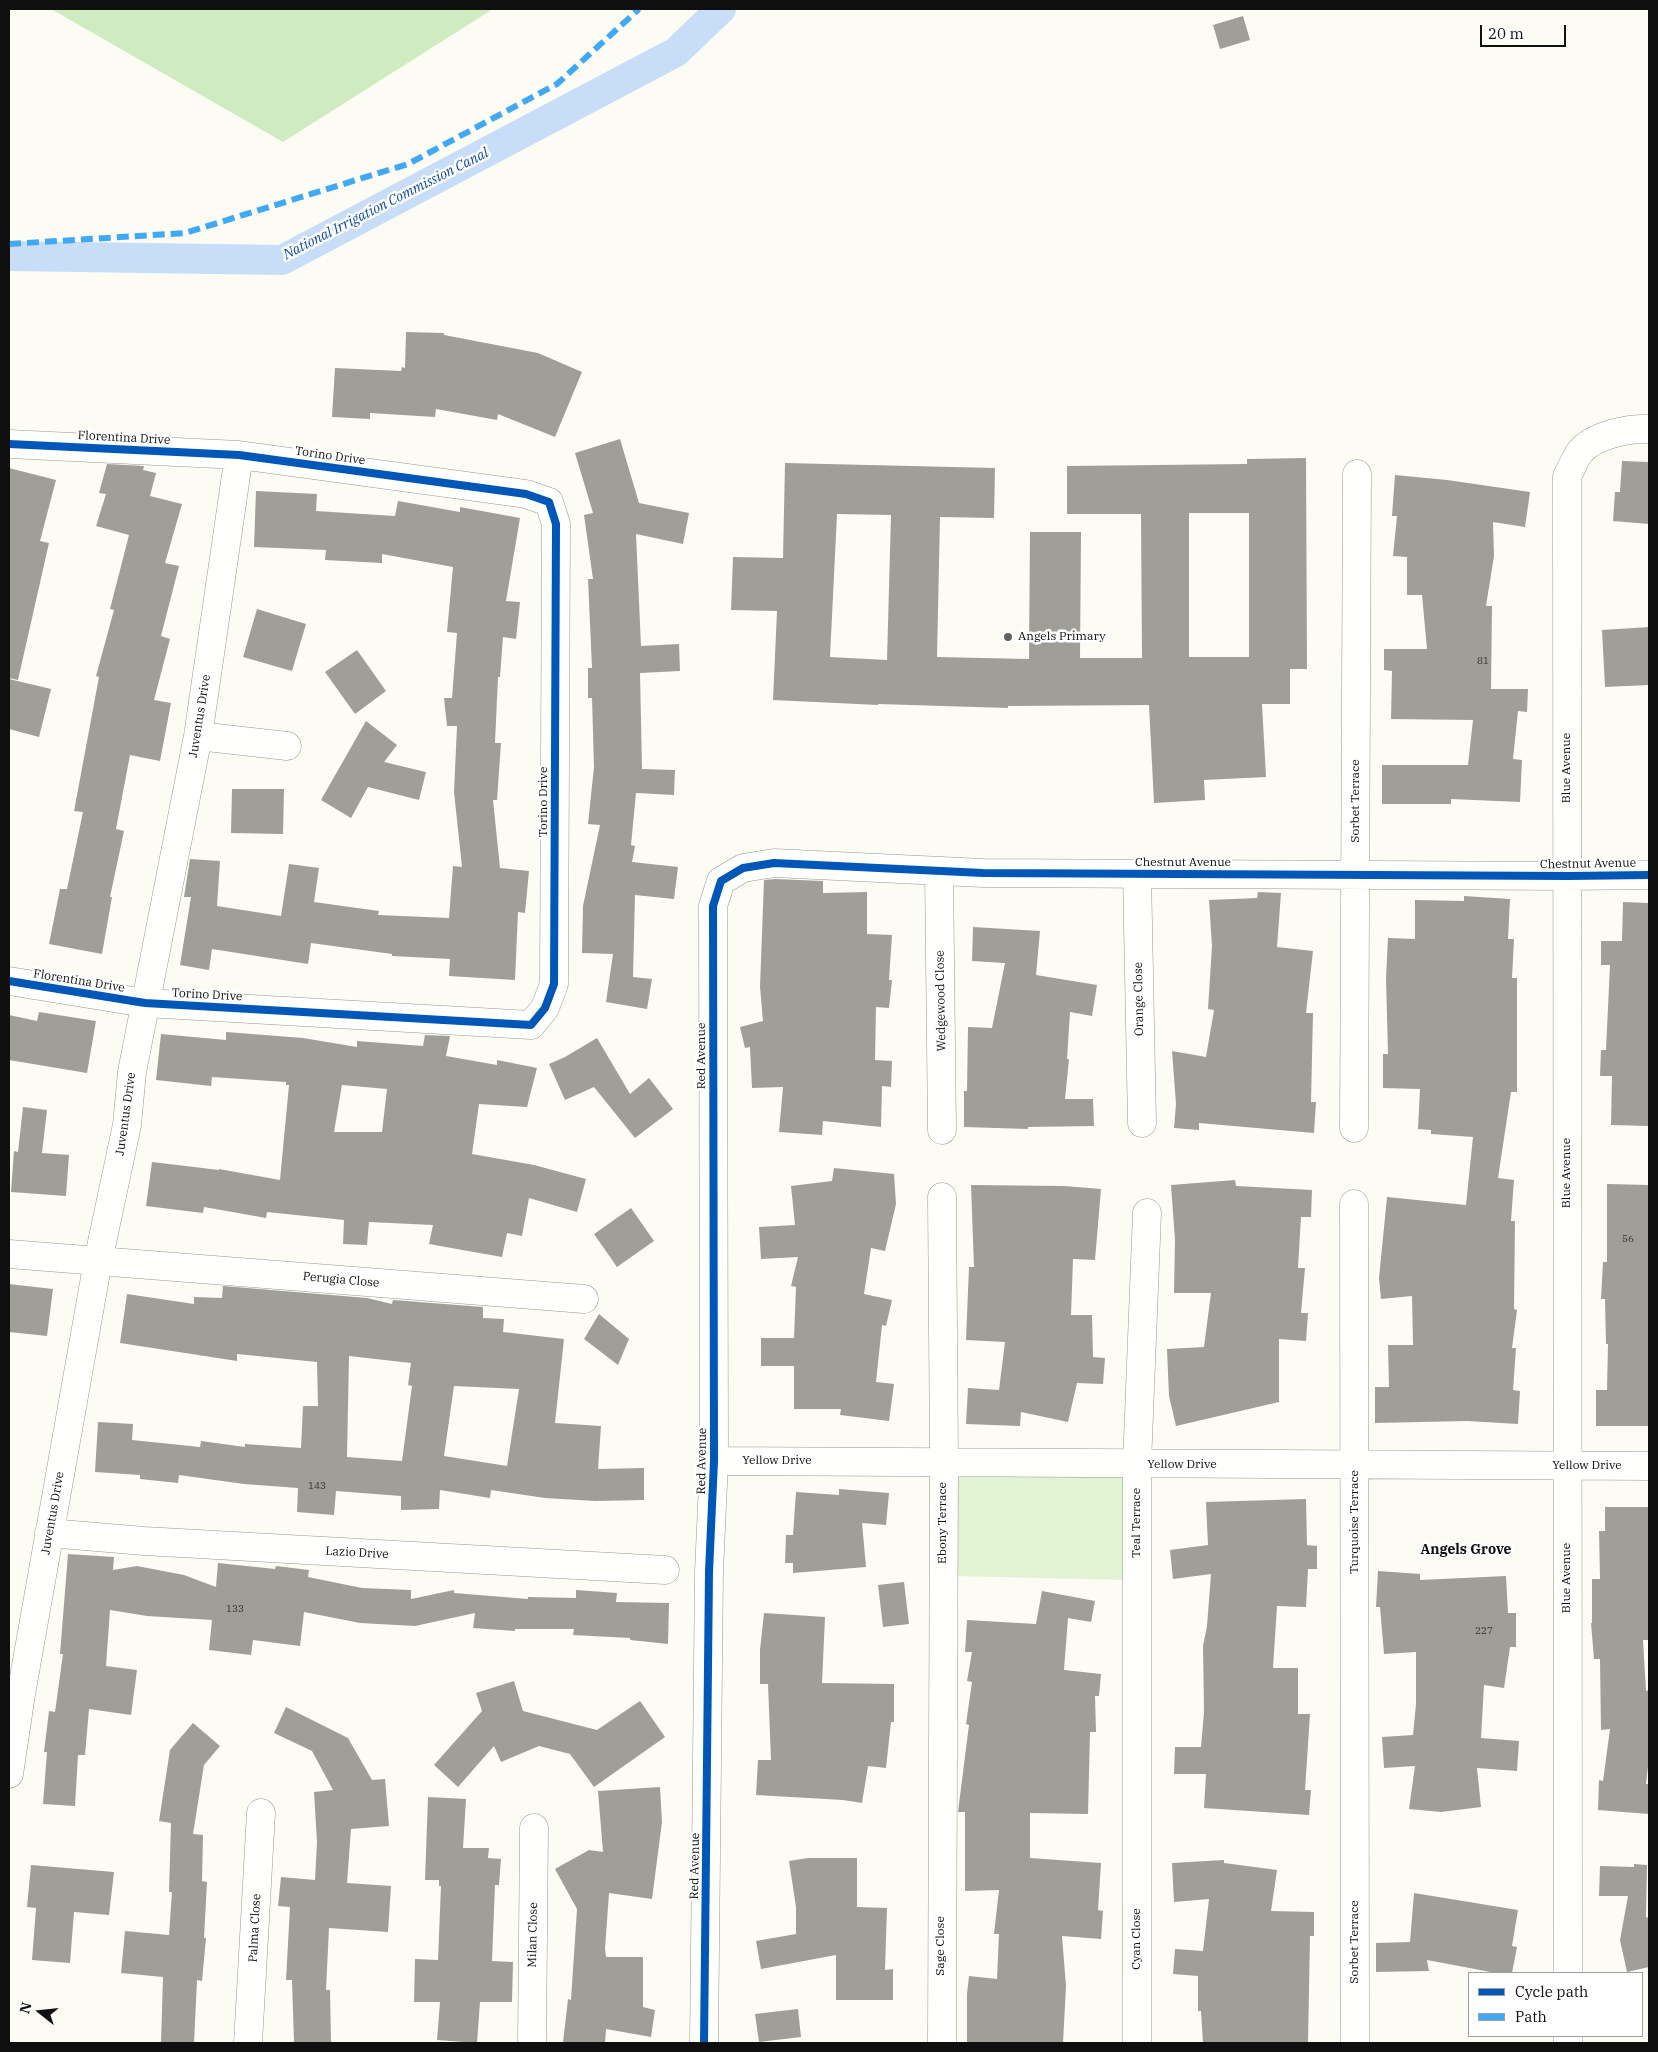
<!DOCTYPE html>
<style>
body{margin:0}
#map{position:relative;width:1658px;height:2052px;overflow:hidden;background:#fcfcf4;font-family:"IBM Plex Serif",serif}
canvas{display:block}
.frame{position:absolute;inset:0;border:10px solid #0f0f0f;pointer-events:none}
.legend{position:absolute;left:1468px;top:1972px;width:175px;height:65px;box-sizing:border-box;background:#fff;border:1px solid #9f9f9f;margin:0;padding:6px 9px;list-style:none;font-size:15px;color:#0f0f0f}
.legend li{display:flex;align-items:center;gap:10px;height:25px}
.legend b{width:25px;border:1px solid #9f9f9f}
.north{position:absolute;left:15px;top:1987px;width:50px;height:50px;-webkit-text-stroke:4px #fff;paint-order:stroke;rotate:286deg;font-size:14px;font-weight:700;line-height:20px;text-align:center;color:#0f0f0f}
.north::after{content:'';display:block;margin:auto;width:18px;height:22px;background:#0f0f0f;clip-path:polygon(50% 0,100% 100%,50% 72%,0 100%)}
.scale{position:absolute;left:1480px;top:25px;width:86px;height:22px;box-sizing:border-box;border:2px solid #0f0f0f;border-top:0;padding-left:6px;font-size:15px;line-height:18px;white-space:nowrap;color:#0f0f0f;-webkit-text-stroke:4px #fff;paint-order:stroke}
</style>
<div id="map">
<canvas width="1658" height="2052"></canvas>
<div class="frame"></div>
<ul class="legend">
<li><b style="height:6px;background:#0057b8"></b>Cycle path</li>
<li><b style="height:6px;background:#3fa9f5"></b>Path</li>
</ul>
<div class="north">N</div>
<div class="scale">20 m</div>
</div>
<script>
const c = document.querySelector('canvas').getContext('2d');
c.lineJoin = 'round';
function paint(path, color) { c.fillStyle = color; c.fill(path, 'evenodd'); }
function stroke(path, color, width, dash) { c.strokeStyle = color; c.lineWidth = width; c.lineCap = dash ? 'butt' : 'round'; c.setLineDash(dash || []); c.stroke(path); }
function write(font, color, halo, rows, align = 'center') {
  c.font = font + ' "IBM Plex Serif",serif'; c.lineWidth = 5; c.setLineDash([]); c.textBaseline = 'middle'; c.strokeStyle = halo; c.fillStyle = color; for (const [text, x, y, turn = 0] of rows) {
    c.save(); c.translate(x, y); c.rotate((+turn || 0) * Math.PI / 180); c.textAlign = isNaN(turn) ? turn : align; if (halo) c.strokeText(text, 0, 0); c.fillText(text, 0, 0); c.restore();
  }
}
const green = new Path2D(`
 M 954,1475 L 1131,1477 L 1129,1580 L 953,1576 Z`);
const forest = new Path2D(`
 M 51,9 L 493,9 L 283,142 Z`);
const canal = new Path2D(`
 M 9,256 L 282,260 L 676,52 L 721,9`);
const building = new Path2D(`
 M 1243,16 L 1250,40 L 1220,49 L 1213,25 Z
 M 406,332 L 444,333 L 444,335 L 538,353 L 582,372 L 555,437 L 498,414 L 497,420 L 436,409 L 435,417 L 370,413 L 370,419 L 332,417 L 335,368 L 401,371 L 402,367 L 405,368 Z
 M 620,439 L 639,503 L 689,513 L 683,544 L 636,534 L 641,646 L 679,644 L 680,671 L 640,673 L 642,769 L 675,770 L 674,795 L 636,793 L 631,845 L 635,846 L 632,862 L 678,867 L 674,899 L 635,895 L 633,977 L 652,979 L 647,1009 L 606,1002 L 613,954 L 582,953 L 583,906 L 600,825 L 588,824 L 594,767 L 592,698 L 588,698 L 588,668 L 592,668 L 588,579 L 593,579 L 584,515 L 593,513 L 575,453 Z
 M 1306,458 L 1307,669 L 1290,669 L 1290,704 L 1262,704 L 1266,777 L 1204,780 L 1205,800 L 1154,803 L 1149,705 L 1008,706 L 1008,708 L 878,704 L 878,705 L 773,700 L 777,611 L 731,610 L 733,557 L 783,558 L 785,463 L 995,468 L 994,518 L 940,517 L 937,657 L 1029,659 L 1030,532 L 1081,532 L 1080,658 L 1142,658 L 1141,514 L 1067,514 L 1067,466 L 1247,464 L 1247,459 ZM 1189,513 L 1249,513 L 1249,657 L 1189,657 ZM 837,514 L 891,515 L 887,660 L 830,657 Z
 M 1622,461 L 1649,462 L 1649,524 L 1613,521 L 1615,492 L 1620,492 Z
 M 107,464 L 144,466 L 143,470 L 156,473 L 150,496 L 182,504 L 165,563 L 179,566 L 161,636 L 170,639 L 154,700 L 171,703 L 160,761 L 130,755 L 116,829 L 124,831 L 110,897 L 112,897 L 102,954 L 49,944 L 60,889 L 67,889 L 83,812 L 74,811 L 99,677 L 96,676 L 114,610 L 110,609 L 129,535 L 96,526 L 106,494 L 99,493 Z
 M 9,468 L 56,480 L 40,541 L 49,543 L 18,680 L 9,678 Z
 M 1395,475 L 1447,480 L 1530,492 L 1525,527 L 1493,522 L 1494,556 L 1486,606 L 1492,606 L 1491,689 L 1528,689 L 1527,712 L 1518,711 L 1513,759 L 1522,760 L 1520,802 L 1451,799 L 1451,804 L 1382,804 L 1382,765 L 1468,765 L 1473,720 L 1391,719 L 1392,671 L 1384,670 L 1384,649 L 1427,649 L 1422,595 L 1407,595 L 1407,557 L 1393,556 L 1397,516 L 1392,516 Z
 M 256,491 L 317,494 L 316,511 L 395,516 L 398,501 L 460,512 L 460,507 L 520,518 L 506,601 L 520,602 L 516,639 L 503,637 L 500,677 L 498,677 L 495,743 L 501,743 L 497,800 L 493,800 L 500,868 L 529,871 L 525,913 L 518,912 L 515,980 L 449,976 L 450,959 L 392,956 L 392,954 L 311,943 L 308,964 L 212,949 L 209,970 L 180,965 L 191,897 L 184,897 L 190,859 L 220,861 L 217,906 L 281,916 L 289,864 L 319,868 L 314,902 L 379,911 L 378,915 L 449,918 L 453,866 L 462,867 L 454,792 L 457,726 L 447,726 L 444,698 L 452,698 L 457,633 L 447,632 L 453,567 L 382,554 L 382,563 L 325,560 L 326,550 L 254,547 Z
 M 257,609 L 306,624 L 292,671 L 243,657 Z
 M 1649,627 L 1649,685 L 1605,687 L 1602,630 Z
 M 357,650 L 386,691 L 355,714 L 325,672 Z
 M 9,679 L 51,689 L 39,737 L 9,729 Z
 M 366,721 L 397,745 L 384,762 L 426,772 L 419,800 L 368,787 L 351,818 L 321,800 Z
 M 232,789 L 284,789 L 283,834 L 231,833 Z
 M 775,879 L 823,881 L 823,893 L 867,892 L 867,934 L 892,935 L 889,980 L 892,980 L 889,1008 L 876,1007 L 875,1060 L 892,1061 L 891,1087 L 882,1086 L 881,1127 L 823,1121 L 822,1135 L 779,1132 L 783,1087 L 752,1088 L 750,1047 L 745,1048 L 740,1027 L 763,1021 L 760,987 L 764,880 Z
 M 1258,892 L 1281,893 L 1277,947 L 1313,951 L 1306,1013 L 1313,1013 L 1311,1102 L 1316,1102 L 1314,1133 L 1199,1123 L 1199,1130 L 1174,1128 L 1176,1104 L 1172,1051 L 1206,1057 L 1214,1010 L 1208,1009 L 1212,946 L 1209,900 L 1257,898 Z
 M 1464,896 L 1510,899 L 1508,939 L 1514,939 L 1512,978 L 1517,978 L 1517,1092 L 1511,1092 L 1498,1178 L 1514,1180 L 1511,1221 L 1515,1221 L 1514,1309 L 1517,1310 L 1512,1348 L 1516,1348 L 1513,1390 L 1520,1391 L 1518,1424 L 1467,1421 L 1375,1423 L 1375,1387 L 1389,1387 L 1388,1345 L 1413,1345 L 1412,1296 L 1381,1299 L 1379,1278 L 1387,1197 L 1466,1205 L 1473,1137 L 1431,1134 L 1431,1130 L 1418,1129 L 1420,1089 L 1383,1088 L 1383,1054 L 1388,1054 L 1386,978 L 1388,938 L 1415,939 L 1415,900 L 1464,901 Z
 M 1623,902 L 1649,903 L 1649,1126 L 1611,1125 L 1612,1076 L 1600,1076 L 1601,1050 L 1606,1050 L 1610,965 L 1601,965 L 1601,941 L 1622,941 Z
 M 973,927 L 1040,931 L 1036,975 L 1097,985 L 1092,1016 L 1070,1012 L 1067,1059 L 1069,1059 L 1065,1099 L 1093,1099 L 1094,1126 L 1028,1127 L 1028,1129 L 964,1127 L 964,1091 L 967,1091 L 968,1027 L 992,1028 L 1005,963 L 972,961 Z
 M 39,1012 L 96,1021 L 87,1073 L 9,1060 L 9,1015 L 37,1021 Z
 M 226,1032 L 303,1038 L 357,1047 L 357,1041 L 423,1046 L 425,1035 L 450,1036 L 446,1056 L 497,1065 L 497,1060 L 537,1068 L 527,1107 L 479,1104 L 472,1154 L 534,1165 L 586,1179 L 577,1212 L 529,1198 L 522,1236 L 507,1233 L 502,1257 L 429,1244 L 433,1225 L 369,1222 L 367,1245 L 343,1244 L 344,1220 L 267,1212 L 266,1218 L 204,1207 L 203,1213 L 146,1206 L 152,1162 L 219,1170 L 219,1169 L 280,1180 L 289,1085 L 286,1085 L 286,1082 L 212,1077 L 211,1086 L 156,1080 L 161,1034 L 226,1040 ZM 342,1085 L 387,1089 L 382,1132 L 334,1132 Z
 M 597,1038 L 630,1094 L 649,1078 L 673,1109 L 635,1138 L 594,1087 L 565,1100 L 549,1064 L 565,1057 Z
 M 23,1107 L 47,1110 L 42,1153 L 69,1155 L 66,1196 L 11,1192 L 14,1151 L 18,1152 Z
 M 834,1168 L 894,1174 L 896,1204 L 885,1251 L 871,1248 L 864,1294 L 892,1300 L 886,1326 L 882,1325 L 876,1382 L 894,1384 L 889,1421 L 840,1415 L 841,1409 L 794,1409 L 794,1366 L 761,1366 L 761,1338 L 794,1338 L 796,1287 L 791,1286 L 798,1257 L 761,1259 L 759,1227 L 795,1225 L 791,1186 L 832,1181 Z
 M 1235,1180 L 1236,1186 L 1312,1190 L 1311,1217 L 1301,1217 L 1298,1268 L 1305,1268 L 1301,1313 L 1308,1313 L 1306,1341 L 1279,1339 L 1279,1402 L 1176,1426 L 1169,1396 L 1167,1349 L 1204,1347 L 1211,1293 L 1174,1293 L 1175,1240 L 1171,1185 Z
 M 1607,1184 L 1649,1185 L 1649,1426 L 1596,1426 L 1596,1390 L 1607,1390 L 1608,1344 L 1606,1344 L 1605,1299 L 1601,1299 L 1603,1262 L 1607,1262 Z
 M 971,1185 L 1064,1186 L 1101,1189 L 1095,1260 L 1073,1259 L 1071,1315 L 1092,1315 L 1093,1357 L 1105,1358 L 1103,1384 L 1077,1383 L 1068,1422 L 1021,1412 L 1020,1426 L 966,1424 L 968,1388 L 999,1390 L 1005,1342 L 966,1340 L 969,1267 L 974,1267 Z
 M 631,1208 L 654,1241 L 617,1267 L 594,1234 Z
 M 9,1284 L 53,1289 L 47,1336 L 9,1332 Z
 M 223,1286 L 367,1298 L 392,1304 L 393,1300 L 483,1307 L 483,1318 L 504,1319 L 503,1332 L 564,1339 L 555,1423 L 601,1426 L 598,1469 L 644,1468 L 644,1500 L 595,1501 L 545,1498 L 491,1490 L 490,1498 L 440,1490 L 439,1509 L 401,1510 L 401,1496 L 336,1491 L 334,1515 L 297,1512 L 298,1488 L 244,1484 L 179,1475 L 178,1483 L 140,1479 L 140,1475 L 95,1472 L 98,1422 L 133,1424 L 132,1440 L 200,1447 L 201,1441 L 245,1447 L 245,1444 L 301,1448 L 303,1406 L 318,1406 L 317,1362 L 237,1354 L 237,1361 L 120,1343 L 127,1294 L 194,1304 L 194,1297 L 222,1298 ZM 349,1356 L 411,1363 L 408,1385 L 412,1386 L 402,1461 L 347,1457 ZM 454,1386 L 519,1389 L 507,1466 L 444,1456 Z
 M 599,1314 L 629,1339 L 618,1365 L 584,1339 Z
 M 839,1489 L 889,1493 L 886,1525 L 862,1523 L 866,1567 L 793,1573 L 793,1563 L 785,1563 L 786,1535 L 793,1535 L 796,1492 L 839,1495 Z
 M 1306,1499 L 1307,1545 L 1317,1546 L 1317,1569 L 1308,1569 L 1306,1607 L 1277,1606 L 1273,1668 L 1298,1668 L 1298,1714 L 1310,1714 L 1305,1790 L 1311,1790 L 1309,1815 L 1204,1808 L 1206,1774 L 1174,1774 L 1175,1747 L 1201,1747 L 1204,1712 L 1203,1646 L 1207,1626 L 1211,1574 L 1173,1579 L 1170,1550 L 1208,1545 L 1206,1502 Z
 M 1605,1507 L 1649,1507 L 1649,1640 L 1643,1640 L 1646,1691 L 1649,1690 L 1649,1758 L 1646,1784 L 1649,1784 L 1649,1814 L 1598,1810 L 1599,1780 L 1603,1781 L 1610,1729 L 1601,1730 L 1600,1659 L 1594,1659 L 1591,1623 L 1592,1623 L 1592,1579 L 1600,1579 L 1599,1531 L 1605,1531 Z
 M 68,1554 L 114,1557 L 113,1570 L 137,1566 L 184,1575 L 216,1587 L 218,1563 L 275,1569 L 276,1566 L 309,1570 L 308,1577 L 362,1588 L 411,1590 L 411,1599 L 454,1590 L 454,1593 L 528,1599 L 528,1597 L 576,1598 L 576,1590 L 617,1593 L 616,1602 L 669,1603 L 668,1644 L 630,1640 L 630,1638 L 573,1635 L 574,1629 L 515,1629 L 515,1631 L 473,1628 L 475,1613 L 415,1626 L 360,1623 L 304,1612 L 300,1646 L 253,1640 L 251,1655 L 209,1650 L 212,1620 L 147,1616 L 110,1610 L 106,1666 L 137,1670 L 131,1715 L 89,1709 L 85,1755 L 78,1755 L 75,1806 L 43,1804 L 47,1752 L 44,1752 L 49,1711 L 55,1712 L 63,1654 L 60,1654 Z
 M 1378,1571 L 1420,1574 L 1420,1580 L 1506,1576 L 1508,1613 L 1516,1613 L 1516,1647 L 1510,1647 L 1504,1688 L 1484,1685 L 1481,1738 L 1519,1741 L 1517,1771 L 1477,1768 L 1481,1807 L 1441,1812 L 1409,1809 L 1415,1766 L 1384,1768 L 1382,1737 L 1413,1735 L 1416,1704 L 1416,1652 L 1384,1654 L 1380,1607 L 1376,1607 Z
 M 904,1582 L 909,1624 L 883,1627 L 878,1585 Z
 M 1042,1591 L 1095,1601 L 1091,1622 L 1068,1618 L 1064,1670 L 1101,1674 L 1099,1696 L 1095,1696 L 1096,1732 L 1090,1732 L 1088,1814 L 1030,1813 L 1030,1858 L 1101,1863 L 1098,1910 L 1103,1911 L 1101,1939 L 1062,1936 L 1066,1986 L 1063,2043 L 967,2042 L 967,1994 L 969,1976 L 997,1979 L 999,1934 L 994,1934 L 999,1890 L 965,1891 L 965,1812 L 958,1812 L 969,1725 L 966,1724 L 972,1682 L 967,1681 L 972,1652 L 965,1652 L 967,1620 L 1036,1624 Z
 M 764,1613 L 825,1617 L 822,1683 L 894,1684 L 894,1722 L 891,1722 L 886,1768 L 868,1766 L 862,1803 L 843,1800 L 756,1795 L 758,1760 L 771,1760 L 768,1684 L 760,1684 L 760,1650 Z
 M 514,1681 L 523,1711 L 597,1730 L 640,1701 L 665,1737 L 594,1787 L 570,1754 L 539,1746 L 501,1762 L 494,1746 L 458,1787 L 434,1765 L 482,1711 L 476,1693 Z
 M 286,1707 L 348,1738 L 372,1780 L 385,1779 L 389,1826 L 351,1829 L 347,1883 L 391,1886 L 388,1932 L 329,1928 L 326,1990 L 330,1990 L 331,2043 L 294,2043 L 292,1980 L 286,1980 L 290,1907 L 278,1906 L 281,1877 L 315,1880 L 317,1842 L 314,1792 L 333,1790 L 312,1751 L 274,1733 Z
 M 193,1723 L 220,1746 L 204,1765 L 193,1834 L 203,1835 L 202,1881 L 207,1882 L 204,1938 L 206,1938 L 202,1981 L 197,1980 L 194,2043 L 161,2043 L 163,1977 L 121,1973 L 125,1931 L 169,1935 L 172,1892 L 169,1892 L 171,1823 L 159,1821 L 170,1750 Z
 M 660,1787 L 662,1822 L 652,1899 L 609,1893 L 605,1949 L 606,1957 L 643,1957 L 643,2007 L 655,2010 L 651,2037 L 606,2029 L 605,2043 L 563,2043 L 568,1999 L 571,2000 L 577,1909 L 555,1869 L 589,1850 L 603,1852 L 598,1791 Z
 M 428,1797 L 466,1799 L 463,1848 L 489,1848 L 488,1858 L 501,1859 L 499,1885 L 495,1885 L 492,1961 L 513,1962 L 512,2002 L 480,2002 L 477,2043 L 437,2040 L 440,2002 L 414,2002 L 415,1959 L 438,1960 L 441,1886 L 439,1886 L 439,1880 L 425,1880 Z
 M 808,1858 L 857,1858 L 857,1907 L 887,1908 L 885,1970 L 893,1969 L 893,2000 L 836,2000 L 836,1955 L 761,1969 L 756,1941 L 796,1934 L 796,1907 L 789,1861 Z
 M 1224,1860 L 1224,1863 L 1277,1870 L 1271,1911 L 1314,1912 L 1314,1936 L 1310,1936 L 1308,2043 L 1203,2043 L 1201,2011 L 1198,2011 L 1198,1976 L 1173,1974 L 1175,1949 L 1203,1951 L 1209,1899 L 1174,1902 L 1172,1863 Z
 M 1634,1864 L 1647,1865 L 1646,1917 L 1649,1918 L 1649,1967 L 1627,1972 L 1620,1940 L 1628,1896 L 1599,1896 L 1600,1866 L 1634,1867 Z
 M 31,1865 L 114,1872 L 109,1915 L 74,1912 L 70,1963 L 32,1960 L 36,1908 L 27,1907 Z
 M 1414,1893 L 1518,1910 L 1512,1946 L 1517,1947 L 1512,1973 L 1496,1973 L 1427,1960 L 1429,1971 L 1376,1972 L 1376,1943 L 1410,1942 Z
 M 798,2009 L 801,2037 L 759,2042 L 755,2014 Z`);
const minor = new Path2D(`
 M 9,444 L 239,455 L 526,494 L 549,502 L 556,524 L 554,984 L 545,1008 L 531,1025 L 145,1003 L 9,981
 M 198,736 L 287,746
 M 939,872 L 942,1130
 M 1137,874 L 1142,1123
 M 1354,1128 L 1357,474
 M 1354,1204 L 1355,2043
 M 9,1254 L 584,1299
 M 714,1461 L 1649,1466
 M 49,1533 L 144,1541 L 665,1570
 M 9,1774 L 21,1694 L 98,1261 L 127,1125 L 132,1072 L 198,736 L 239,455
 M 1568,1973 L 1567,476 C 1572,468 1575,458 1580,452 C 1594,435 1629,428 1649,429
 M 1568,2036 L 1568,2043
 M 248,2043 L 261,1813
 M 532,2043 L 534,1828
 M 704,2043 L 709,1572 L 714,1461 L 713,906 L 721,881 L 743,868 L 774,863 L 983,873 L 1568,876 L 1649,875
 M 942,2043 L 944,1461 L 942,1197
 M 1137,2043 L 1137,1464 L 1147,1213`);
const quiet = new Path2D(`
 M 9,244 L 185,233 L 408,164 L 557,84 L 639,9`);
const cycleway = new Path2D(`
 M 9,444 L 239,455 L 526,494 L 549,502 L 556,524 L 554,984 L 545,1008 L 531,1025 L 145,1003 L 9,981
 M 704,2043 L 709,1572 L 714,1461 L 713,906 L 721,881 L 743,868 L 774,863 L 983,873 L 1568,876 L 1649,875`);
const markers = [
 [1008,637,5,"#62625f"]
];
const numberNames = [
 ["81",1483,661],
 ["56",1628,1239],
 ["143",317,1486],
 ["133",235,1609],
 ["227",1484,1631]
];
const streetNames = [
 ["Florentina Drive",124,438,3],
 ["Torino Drive",330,456,8],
 ["Juventus Drive",200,716,-81],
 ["Blue Avenue",1567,768,-90],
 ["Sorbet Terrace",1356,801,-90],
 ["Torino Drive",544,802,-90],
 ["Chestnut Avenue",1183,863],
 ["Chestnut Avenue",1588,864,-1],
 ["Florentina Drive",79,981,9],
 ["Torino Drive",207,995,3],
 ["Orange Close",1139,999,-91],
 ["Wedgewood Close",941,1001,-91],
 ["Red Avenue",702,1056,-90],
 ["Juventus Drive",126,1114,-82],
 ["Blue Avenue",1567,1173,-90],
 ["Perugia Close",341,1280,5],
 ["Red Avenue",702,1461,-89],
 ["Yellow Drive",777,1461],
 ["Yellow Drive",1182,1465],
 ["Yellow Drive",1587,1466],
 ["Juventus Drive",53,1513,-80],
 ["Turquoise Terrace",1355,1522,-90],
 ["Ebony Terrace",943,1523,-90],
 ["Teal Terrace",1137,1523,-90],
 ["Lazio Drive",357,1553,3],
 ["Blue Avenue",1567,1578,-90],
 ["Red Avenue",695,1866,-89],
 ["Palma Close",255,1928,-87],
 ["Milan Close",533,1935,-89],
 ["Cyan Close",1137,1939,-90],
 ["Sorbet Terrace",1355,1942,-90],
 ["Sage Close",941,1946,-90]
];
const poiNames = [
 ["Angels Primary",1018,637]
];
const waterNames = [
 ["National Irrigation Commission Canal",386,204,-27]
];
const neighbourhoodNames = [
 ["Angels Grove",1466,1550]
];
paint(green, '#e0f3d2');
paint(forest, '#ceecc0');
stroke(canal, '#c8def8', 30);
paint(building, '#9f9e99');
stroke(minor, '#969692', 29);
stroke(minor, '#fffffd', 28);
stroke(quiet, '#3fa9f5', 6, [12, 6]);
stroke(cycleway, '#0057b8', 8);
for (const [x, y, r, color] of markers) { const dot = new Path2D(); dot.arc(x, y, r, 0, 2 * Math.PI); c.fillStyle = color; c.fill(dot); stroke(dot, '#fff', 2); }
write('10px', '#333332', null, numberNames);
write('12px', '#0f0f0f', '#fff', streetNames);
write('12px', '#0f0f0f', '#fff', poiNames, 'left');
write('italic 14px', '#0f4aa9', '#fff', waterNames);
write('bold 14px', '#0f0f0f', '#fff', neighbourhoodNames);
</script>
